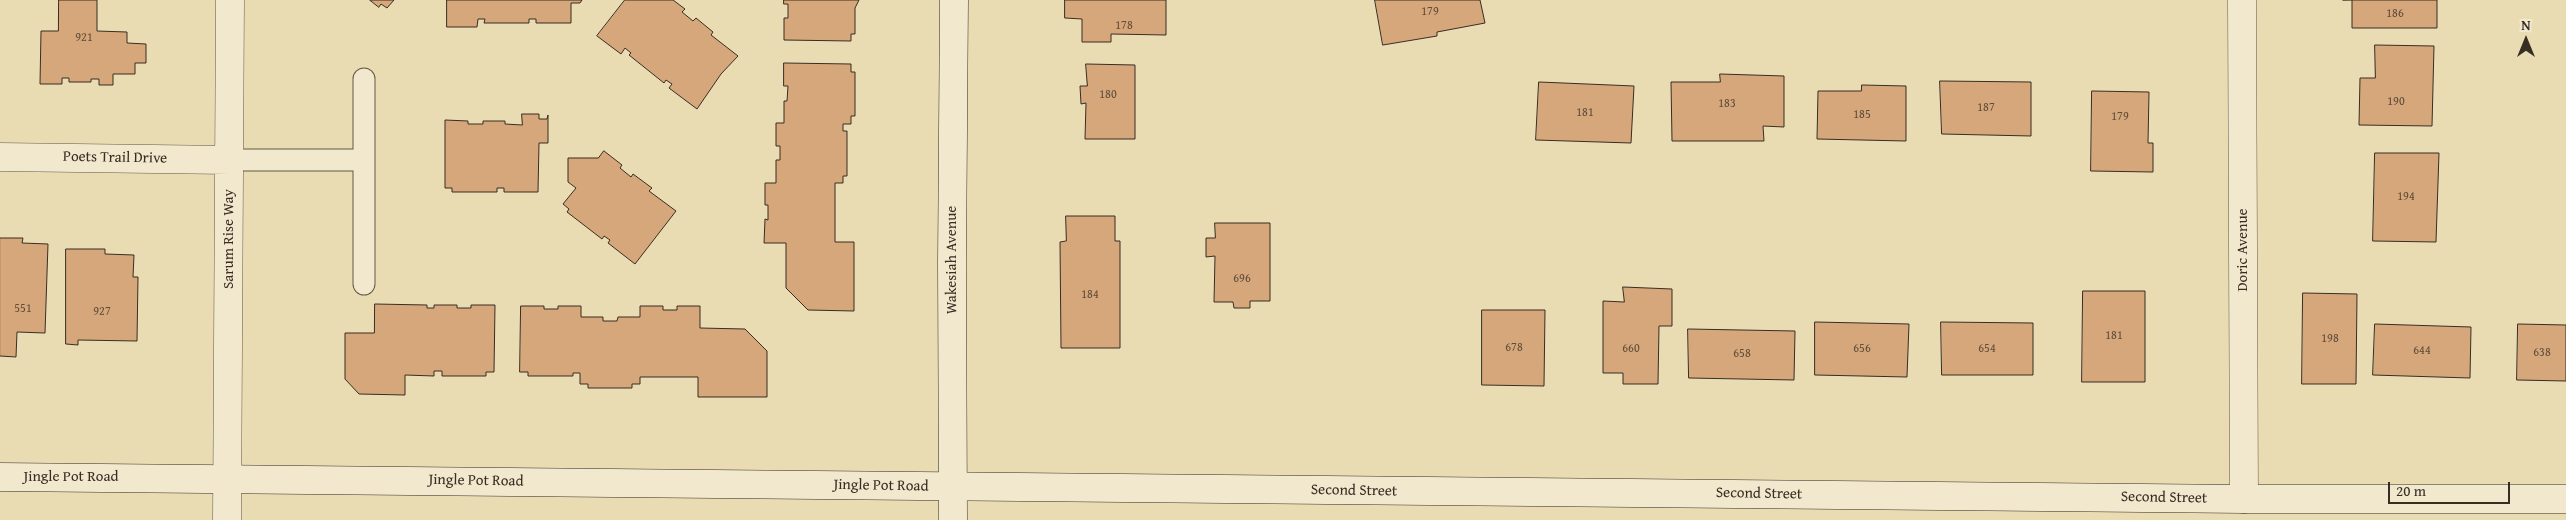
<!DOCTYPE html>
<style>
body{margin:0}
#map{position:relative;width:2566px;height:520px;overflow:hidden;background:#e9dcb3;font-family:"Gentium Book Plus",serif}
canvas{display:block}
.north{position:absolute;left:2501px;top:15px;width:50px;height:50px;-webkit-text-stroke:4px #f1e8ce;paint-order:stroke;rotate:0deg;font-size:14px;font-weight:700;line-height:20px;text-align:center;color:#382d23}
.north::after{content:'';display:block;margin:auto;width:18px;height:22px;background:#382d23;clip-path:polygon(50% 0,100% 100%,50% 72%,0 100%)}
.scale{position:absolute;left:2388px;top:482px;width:122px;height:22px;box-sizing:border-box;border:2px solid #382d23;border-top:0;padding-left:6px;font-size:15px;line-height:18px;white-space:nowrap;color:#382d23;-webkit-text-stroke:4px #f1e8ce;paint-order:stroke}
</style>
<div id="map">
<canvas width="2566" height="520"></canvas>
<div class="north">N</div>
<div class="scale">20 m</div>
</div>
<script>
const c = document.querySelector('canvas').getContext('2d');
c.lineJoin = 'round';
function paint(path, color) { c.fillStyle = color; c.fill(path, 'evenodd'); }
function stroke(path, color, width, dash) { c.strokeStyle = color; c.lineWidth = width; c.lineCap = dash ? 'butt' : 'round'; c.setLineDash(dash || []); c.stroke(path); }
function write(font, color, halo, rows, align = 'center') {
  c.font = font + ' "Gentium Book Plus",serif'; c.lineWidth = 4; c.setLineDash([]); c.textBaseline = 'middle'; c.strokeStyle = halo; c.fillStyle = color; for (const [text, x, y, turn = 0] of rows) {
    c.save(); c.translate(x, y); c.rotate((+turn || 0) * Math.PI / 180); c.textAlign = isNaN(turn) ? turn : align; if (halo) c.strokeText(text, 0, 0); c.fillText(text, 0, 0); c.restore();
  }
}
const building = new Path2D(`
 M 59,0 L 97,0 L 97,31 L 127,32 L 127,43 L 146,44 L 146,63 L 135,63 L 135,74 L 113,74 L 113,85 L 99,85 L 99,79 L 91,79 L 91,82 L 69,82 L 69,78 L 62,78 L 62,84 L 40,84 L 41,31 L 58,31 Z
 M 370,0 L 394,0 L 387,8 L 381,4 L 379,7 Z
 M 447,0 L 582,0 L 580,3 L 571,3 L 571,23 L 536,23 L 536,19 L 529,19 L 529,23 L 484,23 L 485,19 L 478,19 L 477,27 L 447,27 Z
 M 625,0 L 673,0 L 685,9 L 682,12 L 693,21 L 696,18 L 713,32 L 711,35 L 738,56 L 721,74 L 697,109 L 669,88 L 672,84 L 666,80 L 664,83 L 629,55 L 631,53 L 625,48 L 621,54 L 597,36 Z
 M 784,0 L 859,0 L 855,8 L 855,34 L 851,34 L 851,41 L 784,40 L 784,18 L 788,18 L 788,4 L 784,4 Z
 M 1065,0 L 1166,0 L 1166,35 L 1111,34 L 1111,42 L 1082,42 L 1082,19 L 1065,18 Z
 M 1375,0 L 1480,0 L 1485,23 L 1437,32 L 1437,36 L 1383,45 Z
 M 2343,0 L 2437,0 L 2437,28 L 2352,28 L 2352,0 Z
 M 2375,45 L 2434,46 L 2432,126 L 2359,125 L 2360,78 L 2375,78 Z
 M 784,63 L 851,64 L 851,72 L 855,72 L 855,116 L 851,116 L 851,124 L 843,124 L 843,131 L 847,131 L 847,176 L 843,176 L 843,183 L 835,183 L 835,242 L 854,242 L 854,311 L 808,310 L 786,288 L 786,243 L 764,243 L 765,219 L 768,220 L 768,205 L 765,205 L 765,183 L 776,183 L 776,160 L 780,160 L 780,146 L 776,146 L 776,123 L 784,123 L 784,101 L 787,101 L 788,86 L 784,86 Z
 M 1086,64 L 1135,65 L 1135,139 L 1085,139 L 1086,103 L 1081,104 L 1080,86 L 1087,86 Z
 M 1720,74 L 1784,76 L 1784,127 L 1763,126 L 1764,141 L 1672,141 L 1671,82 L 1720,82 Z
 M 1940,81 L 2031,82 L 2031,136 L 1942,134 Z
 M 1539,82 L 1634,86 L 1631,143 L 1536,140 Z
 M 1862,85 L 1906,86 L 1906,141 L 1817,139 L 1818,91 L 1861,91 Z
 M 2092,91 L 2149,92 L 2148,143 L 2153,143 L 2153,172 L 2091,171 Z
 M 522,114 L 539,114 L 539,119 L 547,119 L 548,115 L 548,143 L 539,143 L 538,192 L 504,192 L 504,188 L 497,188 L 497,192 L 452,192 L 452,188 L 445,188 L 445,120 L 468,121 L 468,124 L 483,124 L 483,121 L 505,121 L 505,124 L 522,125 Z
 M 604,151 L 622,165 L 620,168 L 631,177 L 633,174 L 652,188 L 649,191 L 676,211 L 635,264 L 608,243 L 610,240 L 604,236 L 602,239 L 567,212 L 569,209 L 563,204 L 576,188 L 568,182 L 568,158 L 598,158 Z
 M 2375,153 L 2439,153 L 2436,242 L 2373,241 Z
 M 1066,216 L 1115,216 L 1115,241 L 1120,241 L 1120,348 L 1061,348 L 1060,242 L 1066,241 Z
 M 1215,223 L 1270,223 L 1270,301 L 1250,301 L 1250,308 L 1234,308 L 1233,302 L 1214,302 L 1215,256 L 1206,257 L 1206,238 L 1215,238 Z
 M 0,238 L 23,238 L 22,243 L 48,244 L 45,333 L 17,332 L 16,357 L 0,356 Z
 M 66,249 L 105,249 L 105,254 L 134,255 L 133,277 L 138,277 L 137,341 L 78,340 L 78,345 L 66,344 Z
 M 1623,287 L 1672,289 L 1672,326 L 1659,326 L 1658,384 L 1623,384 L 1623,373 L 1603,373 L 1603,301 L 1624,302 Z
 M 2083,291 L 2145,291 L 2145,382 L 2082,382 Z
 M 2303,293 L 2357,294 L 2356,384 L 2302,384 Z
 M 375,304 L 427,305 L 427,308 L 434,308 L 434,305 L 457,305 L 457,308 L 471,308 L 471,305 L 495,305 L 494,372 L 486,372 L 486,376 L 442,376 L 442,371 L 434,371 L 434,376 L 405,375 L 405,395 L 359,394 L 345,379 L 345,333 L 374,333 Z
 M 521,306 L 544,306 L 544,309 L 558,309 L 558,306 L 581,306 L 581,317 L 603,317 L 603,321 L 617,321 L 618,317 L 640,317 L 640,306 L 663,306 L 663,310 L 677,310 L 677,306 L 700,306 L 700,328 L 745,329 L 767,351 L 767,397 L 698,397 L 698,377 L 640,377 L 640,384 L 632,384 L 632,388 L 588,388 L 588,384 L 580,384 L 580,373 L 573,373 L 573,376 L 528,376 L 528,372 L 520,372 Z
 M 1482,310 L 1545,310 L 1544,386 L 1482,385 Z
 M 1815,322 L 1909,324 L 1907,377 L 1815,375 Z
 M 1941,322 L 2033,323 L 2033,375 L 1942,375 Z
 M 2375,324 L 2471,327 L 2470,378 L 2373,375 Z
 M 2518,324 L 2566,325 L 2566,381 L 2517,380 Z
 M 1688,329 L 1795,331 L 1794,380 L 1689,378 Z`);
const lane = new Path2D(`
 M 364,79 L 364,284
 M 229,160 L 364,160`);
const street = new Path2D(`
 M 2242,0 L 2244,499
 M 0,157 L 229,160
 M 227,520 L 230,0`);
const secondary = new Path2D(`
 M 0,477 L 2244,499 L 2566,499
 M 953,520 L 952,263 L 954,0`);
const numberNames = [
 ["179",1430,12],
 ["186",2395,14],
 ["178",1124,26],
 ["921",84,38],
 ["180",1108,95],
 ["190",2396,102],
 ["183",1727,104],
 ["187",1986,108],
 ["181",1585,113],
 ["185",1862,115],
 ["179",2120,117],
 ["194",2406,197],
 ["696",1242,279],
 ["184",1090,295],
 ["551",23,309],
 ["927",102,312],
 ["181",2114,336],
 ["198",2330,339],
 ["678",1514,348],
 ["660",1631,349],
 ["656",1862,349],
 ["654",1987,349],
 ["644",2422,351],
 ["638",2542,353],
 ["658",1742,354]
];
const streetNames = [
 ["Poets Trail Drive",115,158,1],
 ["Sarum Rise Way",229,239,-90],
 ["Doric Avenue",2243,250,-90],
 ["Wakesiah Avenue",952,260,-90],
 ["Jingle Pot Road",71,477],
 ["Jingle Pot Road",476,481,1],
 ["Jingle Pot Road",881,486,1],
 ["Second Street",1354,491,1],
 ["Second Street",1759,494,1],
 ["Second Street",2164,498,1]
];
paint(building, '#d6a77b');
stroke(building, '#382d23', 1);
stroke(lane, '#645947', 23);
stroke(street, '#645947', 29);
stroke(secondary, '#382d23', 29);
stroke(lane, '#f1e8ce', 21);
stroke(street, '#f1e8ce', 28);
stroke(secondary, '#f1e8ce', 28);
write('12px', '#604c39', null, numberNames);
write('15px', '#382d23', '#f1e8ce', streetNames);
</script>
